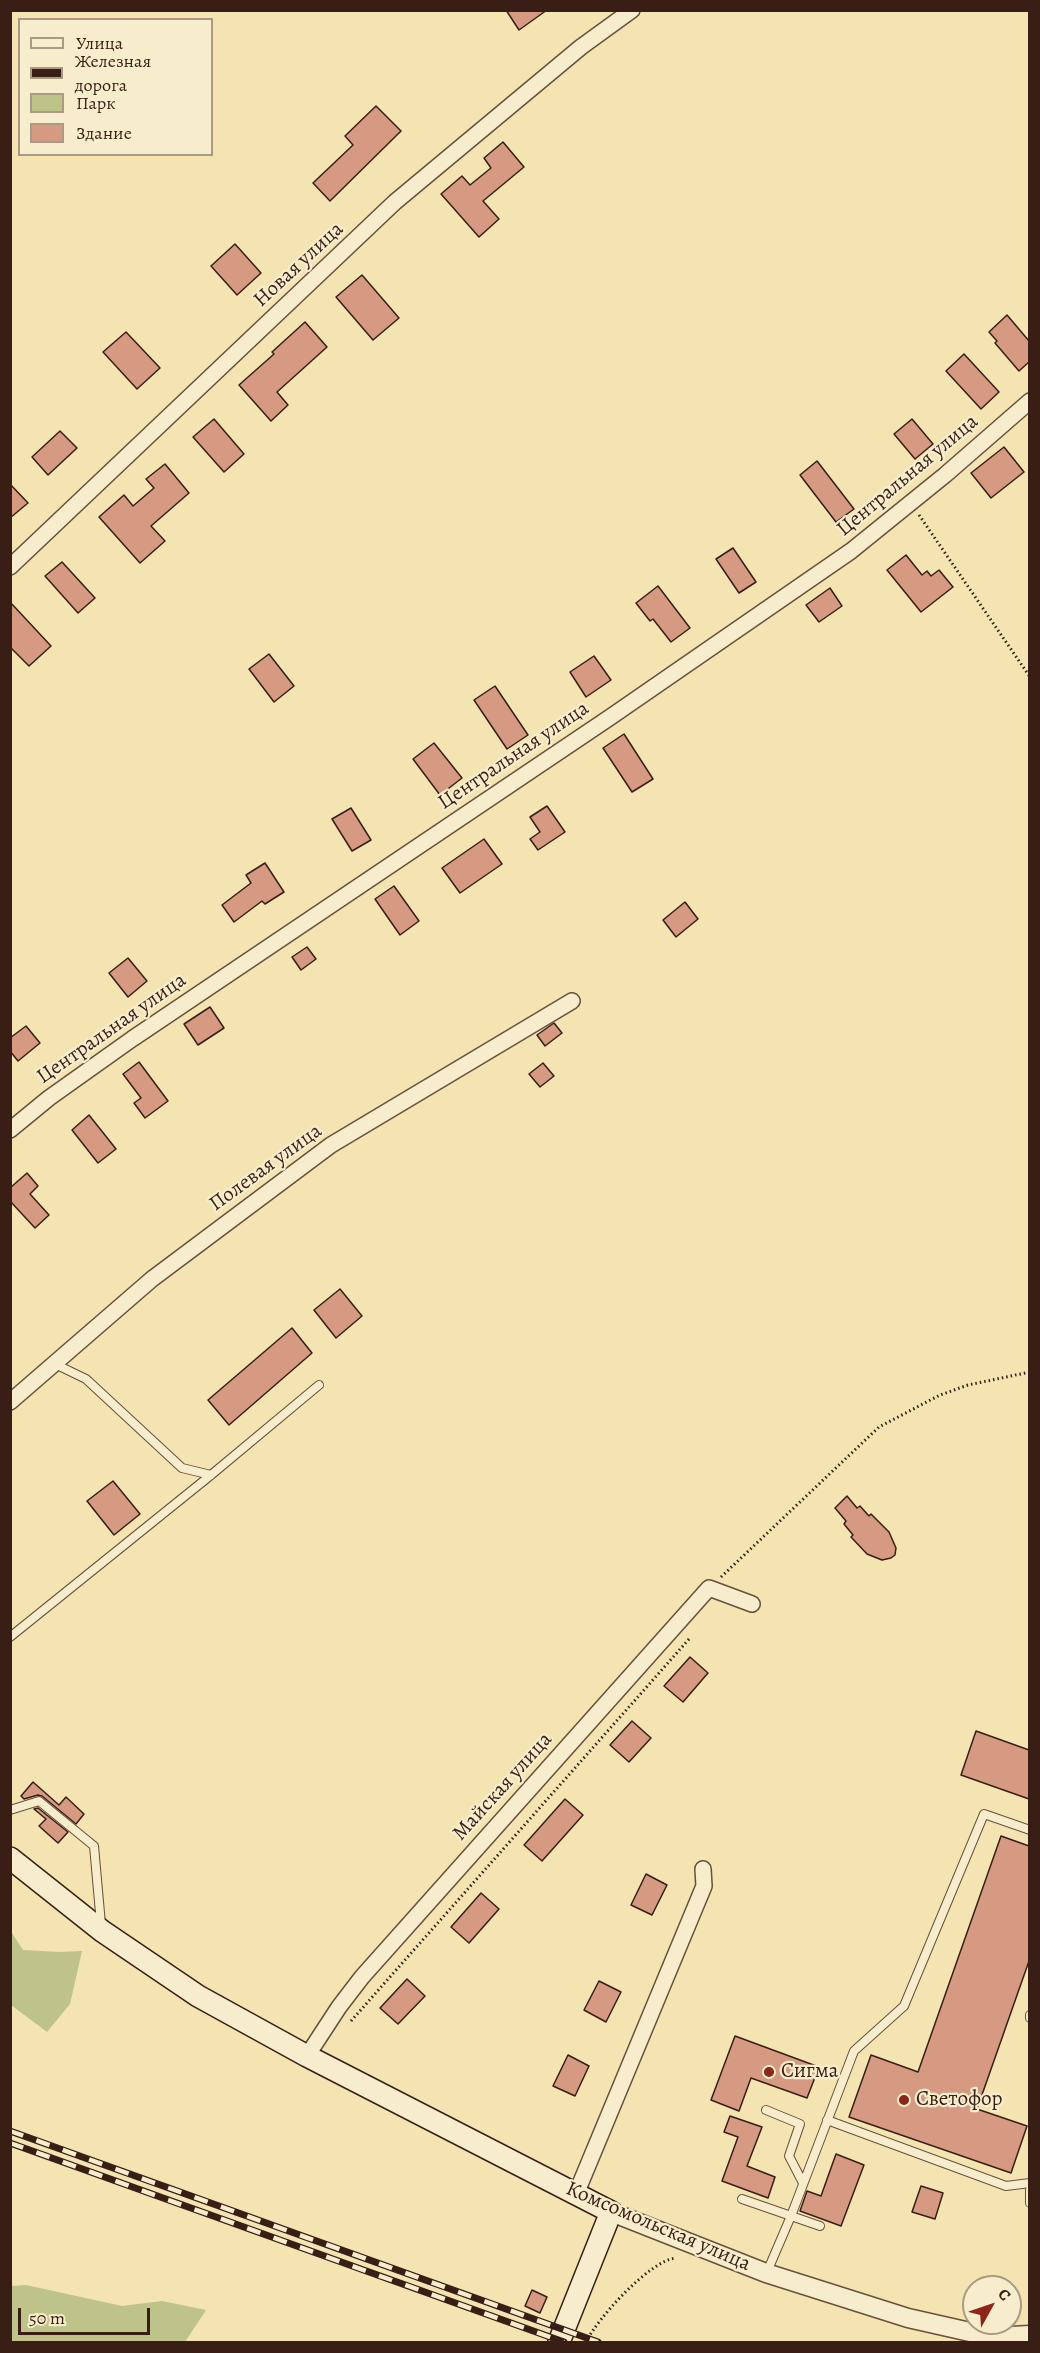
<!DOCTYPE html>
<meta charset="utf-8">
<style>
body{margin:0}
#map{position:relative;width:1040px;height:2353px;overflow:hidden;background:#f3e4b2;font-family:Alegreya,serif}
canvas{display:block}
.frame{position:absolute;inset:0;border:12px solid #381e14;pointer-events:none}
.legend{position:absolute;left:18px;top:18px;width:195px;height:138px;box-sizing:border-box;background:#f7edcd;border:2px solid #ab9a83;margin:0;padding:8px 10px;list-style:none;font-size:18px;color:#381e14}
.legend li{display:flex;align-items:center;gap:12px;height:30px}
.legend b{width:30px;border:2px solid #ab9a83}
.north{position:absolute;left:962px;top:2275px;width:60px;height:60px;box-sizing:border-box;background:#f7edcd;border:2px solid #ab9a83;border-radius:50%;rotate:50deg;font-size:16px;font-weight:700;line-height:24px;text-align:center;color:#381e14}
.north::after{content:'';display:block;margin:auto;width:21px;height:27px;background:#8f2418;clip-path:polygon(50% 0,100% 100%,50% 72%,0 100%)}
.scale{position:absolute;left:18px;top:2308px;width:132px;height:27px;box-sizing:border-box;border:3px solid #381e14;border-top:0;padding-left:8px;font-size:18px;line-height:21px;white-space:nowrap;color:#381e14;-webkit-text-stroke:4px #f7edcd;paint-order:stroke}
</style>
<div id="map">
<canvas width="1040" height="2353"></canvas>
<div class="frame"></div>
<ul class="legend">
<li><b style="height:8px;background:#f7edcd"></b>Улица</li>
<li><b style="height:8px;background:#381e14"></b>Железная дорога</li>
<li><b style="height:16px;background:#bec38a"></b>Парк</li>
<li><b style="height:16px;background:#d69a82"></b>Здание</li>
</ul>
<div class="north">С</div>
<div class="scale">50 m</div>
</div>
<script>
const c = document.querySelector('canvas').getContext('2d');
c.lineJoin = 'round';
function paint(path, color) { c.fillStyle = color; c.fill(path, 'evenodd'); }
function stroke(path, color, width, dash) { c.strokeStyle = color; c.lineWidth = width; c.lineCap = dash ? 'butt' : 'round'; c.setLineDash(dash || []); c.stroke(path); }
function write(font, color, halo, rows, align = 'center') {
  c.font = font + ' Alegreya,serif'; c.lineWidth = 4.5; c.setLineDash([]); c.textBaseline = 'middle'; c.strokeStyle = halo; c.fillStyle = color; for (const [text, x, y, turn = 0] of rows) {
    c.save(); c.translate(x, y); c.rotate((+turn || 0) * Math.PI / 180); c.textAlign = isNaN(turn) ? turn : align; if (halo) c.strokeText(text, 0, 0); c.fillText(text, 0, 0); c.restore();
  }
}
const green = new Path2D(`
 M 10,1930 L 23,1950 L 59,1952 L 82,1951 L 70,2004 L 47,2032 L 11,2005 Z
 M 26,2285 L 122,2306 L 162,2301 L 206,2310 L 185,2342 L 11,2342 L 11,2286 Z`);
const building = new Path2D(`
 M 506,10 L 547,10 L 519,30 Z
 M 376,106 L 401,131 L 330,201 L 313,183 L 353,145 L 345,136 Z
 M 503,142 L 524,167 L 483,201 L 499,219 L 479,237 L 441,194 L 462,176 L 470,185 L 491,168 L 484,158 Z
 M 235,244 L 261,273 L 237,295 L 211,266 Z
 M 362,275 L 399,318 L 373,340 L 336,297 Z
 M 1007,315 L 1029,341 L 1029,362 L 1019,371 L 995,343 L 997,341 L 989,332 Z
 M 305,322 L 327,347 L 277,392 L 288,405 L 271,421 L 239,385 L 274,354 L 272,352 Z
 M 126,332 L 160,368 L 137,389 L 103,352 Z
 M 964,354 L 999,392 L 981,409 L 946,371 Z
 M 214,419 L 244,454 L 224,472 L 193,437 Z
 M 912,419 L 933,444 L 915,459 L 894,434 Z
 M 60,431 L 77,448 L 48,475 L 32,457 Z
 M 1004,447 L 1024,472 L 991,498 L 971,473 Z
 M 817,461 L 854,509 L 836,522 L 800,475 Z
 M 165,464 L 189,493 L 151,526 L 165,541 L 140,563 L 99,517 L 124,495 L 133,506 L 154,488 L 146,479 Z
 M 10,484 L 28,503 L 10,518 Z
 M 733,548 L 756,582 L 739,593 L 716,559 Z
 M 906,555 L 922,575 L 927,571 L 931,576 L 939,570 L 953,587 L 921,612 L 887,570 Z
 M 62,562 L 95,598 L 78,613 L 45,576 Z
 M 658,586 L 690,628 L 671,642 L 653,619 L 650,621 L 636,603 Z
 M 830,588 L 842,606 L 819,622 L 806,605 Z
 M 10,602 L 51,646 L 29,666 L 10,647 Z
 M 269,654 L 294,686 L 274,702 L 249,669 Z
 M 594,656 L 611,680 L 586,697 L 570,672 Z
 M 495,686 L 528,735 L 507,749 L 474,700 Z
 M 624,734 L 653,779 L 632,792 L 603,748 Z
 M 434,743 L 462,778 L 440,795 L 413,759 Z
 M 547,806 L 565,832 L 538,850 L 530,839 L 540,832 L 530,817 Z
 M 351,808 L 371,840 L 352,851 L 332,819 Z
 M 484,839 L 502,864 L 460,893 L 442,868 Z
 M 265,863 L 284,892 L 265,904 L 262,901 L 234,922 L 222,905 L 251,883 L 246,875 Z
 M 394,886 L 419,921 L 400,935 L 375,899 Z
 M 685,902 L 698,919 L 676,937 L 663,920 Z
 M 307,947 L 316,959 L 301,970 L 292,957 Z
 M 128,958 L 147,981 L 128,997 L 109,973 Z
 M 210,1007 L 224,1028 L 198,1045 L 184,1024 Z
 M 554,1023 L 562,1033 L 545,1046 L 537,1035 Z
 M 26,1026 L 40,1043 L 18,1061 L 10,1051 L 10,1038 Z
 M 139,1062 L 168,1101 L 145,1118 L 134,1103 L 141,1098 L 123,1074 Z
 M 543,1063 L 554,1076 L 540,1087 L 529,1074 Z
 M 89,1115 L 116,1149 L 98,1163 L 72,1130 Z
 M 27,1173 L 38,1186 L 30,1194 L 49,1215 L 35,1228 L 10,1201 L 10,1188 Z
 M 340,1289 L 362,1316 L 336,1338 L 314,1310 Z
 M 292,1328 L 312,1353 L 229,1425 L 208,1400 Z
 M 113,1481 L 140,1514 L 114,1535 L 87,1501 Z
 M 847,1496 L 857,1508 L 860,1506 L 869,1516 L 871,1514 L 889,1532 L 896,1548 L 895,1555 L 891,1558 L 882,1560 L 867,1554 L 851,1537 L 853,1535 L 844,1524 L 846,1521 L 835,1508 Z
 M 690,1657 L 708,1673 L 683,1702 L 664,1686 Z
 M 632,1721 L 651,1738 L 629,1762 L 610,1745 Z
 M 976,1731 L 1029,1750 L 1029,1799 L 961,1775 Z
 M 33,1782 L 59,1805 L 66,1797 L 84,1814 L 76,1824 L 42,1796 L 38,1795 L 24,1799 L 21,1796 Z
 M 565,1799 L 583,1815 L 542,1861 L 524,1845 Z
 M 38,1808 L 68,1832 L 58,1843 L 39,1826 L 46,1819 L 34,1809 Z
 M 1001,1836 L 1029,1846 L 1029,1961 L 977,2109 L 1027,2126 L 1011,2173 L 849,2117 L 871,2055 L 918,2072 Z
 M 646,1874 L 667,1885 L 652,1915 L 631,1905 Z
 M 481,1893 L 499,1909 L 469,1943 L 451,1927 Z
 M 407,1979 L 425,1996 L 398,2024 L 380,2008 Z
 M 599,1981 L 621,1992 L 606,2022 L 584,2010 Z
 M 735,2036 L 819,2067 L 807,2098 L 751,2078 L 739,2111 L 711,2100 Z
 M 568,2055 L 589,2066 L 575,2096 L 553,2086 Z
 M 730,2116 L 762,2127 L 747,2166 L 775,2177 L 768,2198 L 722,2181 L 738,2137 L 724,2132 Z
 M 836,2154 L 864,2165 L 841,2226 L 800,2211 L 807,2191 L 821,2196 Z
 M 921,2186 L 943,2193 L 935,2219 L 912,2212 Z
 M 532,2290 L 547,2297 L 540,2313 L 525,2306 Z`);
const path = new Path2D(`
 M 919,515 L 1030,677
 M 721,1577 L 879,1427 L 940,1395 L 968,1385 L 1030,1372
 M 351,2021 L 690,1638
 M 586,2342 C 597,2319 650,2260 676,2258`);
const service = new Path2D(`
 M 55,1364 L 86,1379 L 182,1468 L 211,1475
 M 10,1637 L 211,1475 L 319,1385
 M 10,1810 L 39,1801 L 94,1846 L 101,1924
 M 1030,2015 L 1030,2018
 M 766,2110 L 800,2124 L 789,2156 L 803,2183
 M 827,2120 L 1006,2186 L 1030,2183
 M 1030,2190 L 1030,2203
 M 742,2199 L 820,2226
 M 767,2272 L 791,2216 L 854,2051 L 904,2006 L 984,1814 L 1030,1830`);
const minor = new Path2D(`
 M 10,567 L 395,202 L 581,47 L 632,10
 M 10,1130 L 49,1098 L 132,1039 L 609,718 L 851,551 L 945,475 L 1030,401
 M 10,1402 L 152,1279 L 331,1145 L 572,1001
 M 307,2056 L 339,2007 L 362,1977 L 709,1588 L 752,1604
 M 576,2194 L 704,1886 L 703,1869`);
const tertiary = new Path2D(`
 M 611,2212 L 766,2273 L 908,2318 L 992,2337 L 1030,2335`);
const secondary = new Path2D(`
 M 10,1858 L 102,1931 L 198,1996 L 307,2056 L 611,2212 L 559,2342`);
const rail = new Path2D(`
 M 10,2131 L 598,2342
 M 10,2143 L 564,2342`);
const markers = [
 [769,2072,6,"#8f2418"],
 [904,2100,6,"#8f2418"]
];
const streetNames = [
 ["Новая улица",299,265,-43],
 ["Центральная улица",908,476,-40],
 ["Центральная улица",514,756,-34],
 ["Центральная улица",112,1029,-35],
 ["Полевая улица",266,1168,-36],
 ["Майская улица",503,1787,-48],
 ["Комсомольская улица",658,2227,23]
];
const poiNames = [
 ["Сигма",781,2072],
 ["Светофор",916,2100]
];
paint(green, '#bec38a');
paint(building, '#d69a82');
stroke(building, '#381e14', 1.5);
stroke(service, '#67503c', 10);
stroke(minor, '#67503c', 18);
stroke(tertiary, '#67503c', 21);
stroke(secondary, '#381e14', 24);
stroke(path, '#381e14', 3, [1.5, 3]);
stroke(service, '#f7edcd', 8);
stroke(minor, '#f7edcd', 15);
stroke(tertiary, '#f7edcd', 18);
stroke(secondary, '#f7edcd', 21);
stroke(rail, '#381e14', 7);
stroke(rail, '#f7edcd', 4.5, [14]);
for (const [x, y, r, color] of markers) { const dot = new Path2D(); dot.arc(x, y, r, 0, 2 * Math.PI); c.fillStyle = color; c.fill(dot); stroke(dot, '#f7edcd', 2); }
write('21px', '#381e14', '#f7edcd', streetNames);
write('21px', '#381e14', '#f7edcd', poiNames, 'left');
</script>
